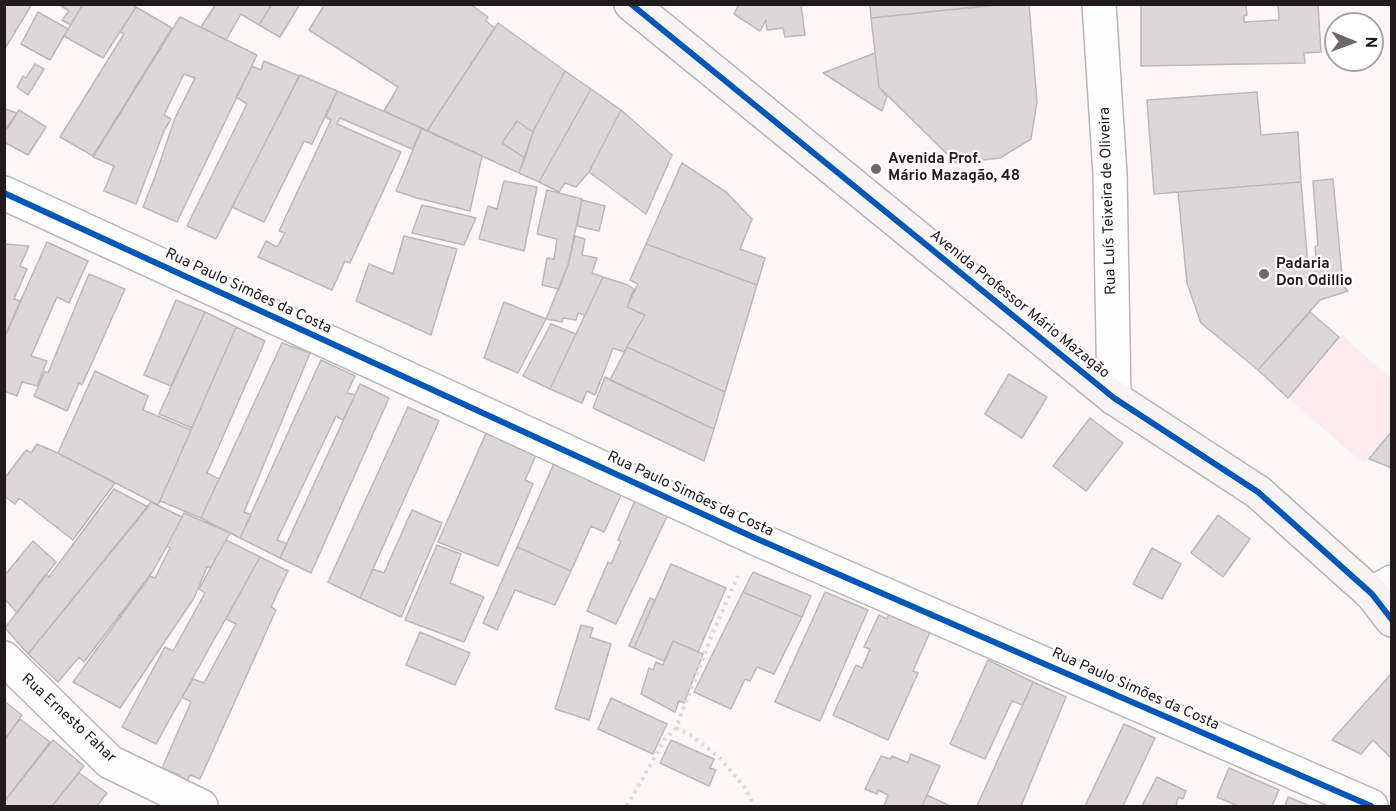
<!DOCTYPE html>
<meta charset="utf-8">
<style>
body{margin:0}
#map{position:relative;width:1396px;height:811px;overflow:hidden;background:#fcf6f7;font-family:Overpass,sans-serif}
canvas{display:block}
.frame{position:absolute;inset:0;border:6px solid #221b1d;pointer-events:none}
.north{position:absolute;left:1324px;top:12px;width:60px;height:60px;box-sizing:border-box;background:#fff;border:2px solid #a7a4a5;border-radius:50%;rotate:91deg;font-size:16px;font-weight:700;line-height:24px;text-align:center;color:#221b1d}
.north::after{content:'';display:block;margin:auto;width:21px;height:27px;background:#6e6869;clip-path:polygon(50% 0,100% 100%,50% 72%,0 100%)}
</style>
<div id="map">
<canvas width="1396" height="811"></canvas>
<div class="frame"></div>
<div class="north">N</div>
</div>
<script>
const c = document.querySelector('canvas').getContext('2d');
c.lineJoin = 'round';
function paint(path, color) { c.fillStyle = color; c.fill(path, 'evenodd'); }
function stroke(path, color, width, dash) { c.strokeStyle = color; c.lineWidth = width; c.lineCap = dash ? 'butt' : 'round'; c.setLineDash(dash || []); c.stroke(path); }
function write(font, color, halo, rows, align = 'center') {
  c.font = font + ' Overpass,sans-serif'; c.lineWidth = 4.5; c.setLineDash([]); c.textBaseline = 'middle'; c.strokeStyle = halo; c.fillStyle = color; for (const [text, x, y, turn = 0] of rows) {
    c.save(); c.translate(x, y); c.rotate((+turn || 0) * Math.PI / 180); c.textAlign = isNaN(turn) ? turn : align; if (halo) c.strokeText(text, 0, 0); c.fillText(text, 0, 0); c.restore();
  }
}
const built = new Path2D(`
 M 1342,335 L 1391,379 L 1391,431 L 1369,459 L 1363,463 L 1288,398 Z`);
const building = new Path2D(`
 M 4,4 L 32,4 L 4,50 Z
 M 58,4 L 83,4 L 71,25 L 62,20 L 69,11 Z
 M 83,4 L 131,4 L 136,7 L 103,58 L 64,36 Z
 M 216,4 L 272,4 L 259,25 L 241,14 L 226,40 L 201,27 Z
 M 272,4 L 300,4 L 280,37 L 259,25 Z
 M 325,4 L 470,4 L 488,17 L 486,21 L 495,28 L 427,131 L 384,111 L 398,87 L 309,30 Z
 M 739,4 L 801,4 L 805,35 L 785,37 L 783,28 L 767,30 L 766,20 L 760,31 L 734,14 Z
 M 870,4 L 1007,4 L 871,18 Z
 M 1003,4 L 1029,4 L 1037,102 L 1031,139 L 1000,158 L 956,163 L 879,87 L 871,18 Z
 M 1141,4 L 1246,4 L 1247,15 L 1244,16 L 1244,22 L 1279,20 L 1278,4 L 1318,4 L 1321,52 L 1304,53 L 1305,63 L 1141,66 Z
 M 136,7 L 172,28 L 93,156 L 60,137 L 124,34 L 120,32 Z
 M 38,12 L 68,29 L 50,60 L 21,44 Z
 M 180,17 L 257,55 L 177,222 L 143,207 L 155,177 L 175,118 L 195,78 L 184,74 L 164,115 L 171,119 L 164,131 L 136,204 L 104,191 L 114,166 L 93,157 Z
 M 498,23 L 565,71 L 533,132 L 517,121 L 502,143 L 525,158 L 519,173 L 427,131 Z
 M 875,53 L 879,87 L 887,96 L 882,111 L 823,73 Z
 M 264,61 L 299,76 L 216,239 L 187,226 L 247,104 L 236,97 L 252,66 L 261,70 Z
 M 35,64 L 44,69 L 28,95 L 17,87 L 23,76 L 26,78 Z
 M 565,71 L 591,89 L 539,182 L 519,173 L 533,132 Z
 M 300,75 L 337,91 L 312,144 L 304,141 L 264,222 L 232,207 Z
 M 591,89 L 621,110 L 589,172 L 576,187 L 565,183 L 559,192 L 539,182 Z
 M 337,91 L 422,128 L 412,149 L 340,118 L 337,124 L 401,152 L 350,263 L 345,261 L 332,290 L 258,257 L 266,241 L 277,247 L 285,233 L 279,231 L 331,120 L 326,117 Z
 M 1257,92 L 1261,135 L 1298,132 L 1301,182 L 1154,194 L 1147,100 Z
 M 5,109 L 17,113 L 8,128 L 4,126 Z
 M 19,110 L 46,127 L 28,155 L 4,142 L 4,132 Z
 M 621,110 L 672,155 L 646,214 L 589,172 Z
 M 517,121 L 533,132 L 525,158 L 502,143 Z
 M 422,128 L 482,156 L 470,211 L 417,198 L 396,191 Z
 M 682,163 L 726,192 L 752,219 L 740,249 L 765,258 L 757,285 L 646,244 Z
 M 1333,179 L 1343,286 L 1348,291 L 1320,300 L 1258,370 L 1201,323 L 1187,283 L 1178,192 L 1301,182 L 1308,266 L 1317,265 L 1315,247 L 1318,245 L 1313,181 Z
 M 504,181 L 537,187 L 524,251 L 479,239 L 488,206 L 497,209 Z
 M 547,190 L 582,199 L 568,265 L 559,289 L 542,285 L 547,258 L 554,259 L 557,239 L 537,234 Z
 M 582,200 L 605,206 L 599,231 L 577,226 Z
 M 422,205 L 476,218 L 464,245 L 412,233 Z
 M 404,236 L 457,249 L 431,335 L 356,301 L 369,264 L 393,274 Z
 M 575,236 L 585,239 L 582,255 L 597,258 L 592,273 L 603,277 L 585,315 L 578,313 L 576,320 L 563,318 L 562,322 L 546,319 L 568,265 Z
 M 47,242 L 88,261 L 69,303 L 57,297 L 31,356 L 47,361 L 37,386 L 22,382 L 17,396 L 4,391 L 4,338 Z
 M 4,244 L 29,246 L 20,266 L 27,269 L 14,299 L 21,301 L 4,339 Z
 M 646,244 L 757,285 L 725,392 L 627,347 L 645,315 L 627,307 L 638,284 L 630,280 Z
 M 89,274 L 125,289 L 82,385 L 79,383 L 67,411 L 34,396 L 45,371 L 48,373 Z
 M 603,277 L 628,285 L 634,289 L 627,307 L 645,315 L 624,352 L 613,348 L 595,395 L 587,391 L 582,403 L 550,389 Z
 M 176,300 L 205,312 L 171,386 L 144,375 Z
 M 504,302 L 546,319 L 518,373 L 484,358 Z
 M 205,312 L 236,327 L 192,428 L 159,414 Z
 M 1310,312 L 1339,337 L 1288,398 L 1258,370 Z
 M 551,324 L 576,334 L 550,389 L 523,376 Z
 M 236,327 L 265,341 L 207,473 L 219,479 L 201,518 L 160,501 Z
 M 282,343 L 310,353 L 244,512 L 251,515 L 240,538 L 201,518 Z
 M 627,347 L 725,392 L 714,429 L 610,380 Z
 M 321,360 L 355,376 L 347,393 L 355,395 L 343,420 L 336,416 L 277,540 L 287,544 L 280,558 L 240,538 Z
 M 95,371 L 148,396 L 143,410 L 191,430 L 158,505 L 58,453 Z
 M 1009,374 L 1047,397 L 1022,438 L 985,414 Z
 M 605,377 L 714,429 L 704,461 L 593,408 Z
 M 360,384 L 389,398 L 311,573 L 280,558 Z
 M 408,407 L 439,421 L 360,598 L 328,582 Z
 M 1090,418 L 1123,443 L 1086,491 L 1053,466 Z
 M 487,431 L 537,453 L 525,480 L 533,484 L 498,566 L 438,542 Z
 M 1392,431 L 1392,468 L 1369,459 Z
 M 37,444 L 58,453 L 115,483 L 73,540 L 19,498 L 15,504 L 4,496 L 4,479 L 26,450 L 31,453 Z
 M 555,461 L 623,491 L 604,532 L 591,526 L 571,571 L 517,547 Z
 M 114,489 L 148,507 L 28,654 L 5,628 L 46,574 L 49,577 Z
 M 640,489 L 673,504 L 616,624 L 587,611 L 608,562 L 611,564 L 621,541 L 618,540 Z
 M 151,502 L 182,517 L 167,546 L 153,571 L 84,662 L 79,657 L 58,682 L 28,654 Z
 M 412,510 L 442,523 L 401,617 L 360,598 L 373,569 L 384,573 Z
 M 184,513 L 230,533 L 211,567 L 207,567 L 194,598 L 120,708 L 73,682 L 150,576 L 155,578 L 170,548 L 167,546 Z
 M 1218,515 L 1250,539 L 1223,577 L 1191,553 Z
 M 226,540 L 260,557 L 156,744 L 122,727 L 165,647 L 173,651 L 205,593 L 199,589 Z
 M 33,541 L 56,562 L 17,613 L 4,598 L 4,576 Z
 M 437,545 L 461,554 L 450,583 L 484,597 L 464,642 L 405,620 Z
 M 517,547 L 571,571 L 555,605 L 515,590 L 497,630 L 483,623 Z
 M 1152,548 L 1181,564 L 1162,599 L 1133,584 Z
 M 260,557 L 288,571 L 271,607 L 276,610 L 200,779 L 190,775 L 185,785 L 178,781 L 180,775 L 162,768 L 191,702 L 182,697 L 193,679 L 204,683 L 236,624 L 226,619 Z
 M 671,564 L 726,588 L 698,652 L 673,641 L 664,661 L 634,648 Z
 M 753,572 L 811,596 L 802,617 L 743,592 Z
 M 743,592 L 802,617 L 774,674 L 757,667 L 750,681 L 745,679 L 731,709 L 694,692 Z
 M 825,592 L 868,610 L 820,721 L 775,702 Z
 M 650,598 L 655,600 L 634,648 L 629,646 Z
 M 889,614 L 930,632 L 913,671 L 918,673 L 888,740 L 833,715 L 856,665 L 862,668 L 870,649 L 864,647 L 879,615 L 887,619 Z
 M 581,625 L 593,628 L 590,637 L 611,644 L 589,720 L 555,709 Z
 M 420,632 L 470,653 L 455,685 L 406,665 Z
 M 673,641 L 703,654 L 684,703 L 679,701 L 675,712 L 641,694 L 649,668 L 653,670 L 656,662 L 663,665 Z
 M 988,660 L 1033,682 L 1023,705 L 1012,701 L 985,759 L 950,744 Z
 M 1391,674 L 1392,759 L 1373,740 L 1361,754 L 1332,740 Z
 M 1033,682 L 1066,697 L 1021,806 L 977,806 Z
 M 611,698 L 667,724 L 653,754 L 598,729 Z
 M 4,701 L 22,715 L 4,741 Z
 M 20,719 L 50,742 L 4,802 L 4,740 Z
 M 1124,724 L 1155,738 L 1123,806 L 1085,806 Z
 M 53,740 L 84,766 L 52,806 L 4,806 L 4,802 Z
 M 671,740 L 714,759 L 710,768 L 716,770 L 709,786 L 660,763 Z
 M 911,754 L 940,766 L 922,806 L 884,806 L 888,795 L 878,790 L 877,794 L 865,789 L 881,756 L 890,759 L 892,756 L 908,763 Z
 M 1229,768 L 1279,790 L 1272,806 L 1238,806 L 1217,797 Z
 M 79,773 L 107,793 L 97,806 L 52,806 Z
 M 1157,777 L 1186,791 L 1183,799 L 1178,797 L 1176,806 L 1142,806 Z
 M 927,795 L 950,806 L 922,806 Z
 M 1288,797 L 1310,806 L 1285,806 Z`);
const path = new Path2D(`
 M 676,728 L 691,735 L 720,758 L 746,789 L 754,806
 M 627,806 L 665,739 L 676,728 L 713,632 L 738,576`);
const street = new Path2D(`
 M 1099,4 L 1110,174 L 1114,398
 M 4,193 L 755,538 L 1371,806
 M 1372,594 L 1392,582
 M 4,658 L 110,762 L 201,806`);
const secondary = new Path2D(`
 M 631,4 L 1114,398 L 1258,492 L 1372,594 L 1392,620`);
const cycleway = new Path2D(`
 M 631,4 L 1114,398 L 1258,492 L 1372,594 L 1392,620
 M 4,193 L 755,538 L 1371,806`);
const markers = [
 [876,169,6,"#6e6869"],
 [1264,274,6,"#6e6869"]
];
const poiNames = [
 ["Avenida Prof.",888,160],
 ["Mário Mazagão, 48",888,177],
 ["Padaria",1276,265],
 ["Don Odillio",1276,282]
];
const streetNames = [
 ["Rua Luís Teixeira de Oliveira",1109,201,-92],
 ["Rua Paulo Simões da Costa",248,292,25],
 ["Avenida Professor Mário Mazagão",1019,305,39],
 ["Rua Paulo Simões da Costa",690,495,25],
 ["Rua Paulo Simões da Costa",1135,690,24],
 ["Rua Ernesto Fahar",68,719,43]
];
paint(built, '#fdebef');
paint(building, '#dcd7d9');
stroke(building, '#bdb8ba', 1.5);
stroke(street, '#bab5b6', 36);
stroke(secondary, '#bab5b6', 36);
stroke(path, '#dcd9da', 4, [3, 4.5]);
stroke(street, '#fffefe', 33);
stroke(secondary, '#f9f4f4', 33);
stroke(cycleway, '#0057b8', 6);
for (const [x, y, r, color] of markers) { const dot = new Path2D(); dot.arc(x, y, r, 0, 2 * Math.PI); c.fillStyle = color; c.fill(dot); stroke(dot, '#fff', 2); }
write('bold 15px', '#221b1d', '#fff', poiNames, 'left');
write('15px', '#221b1d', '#fff', streetNames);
</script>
